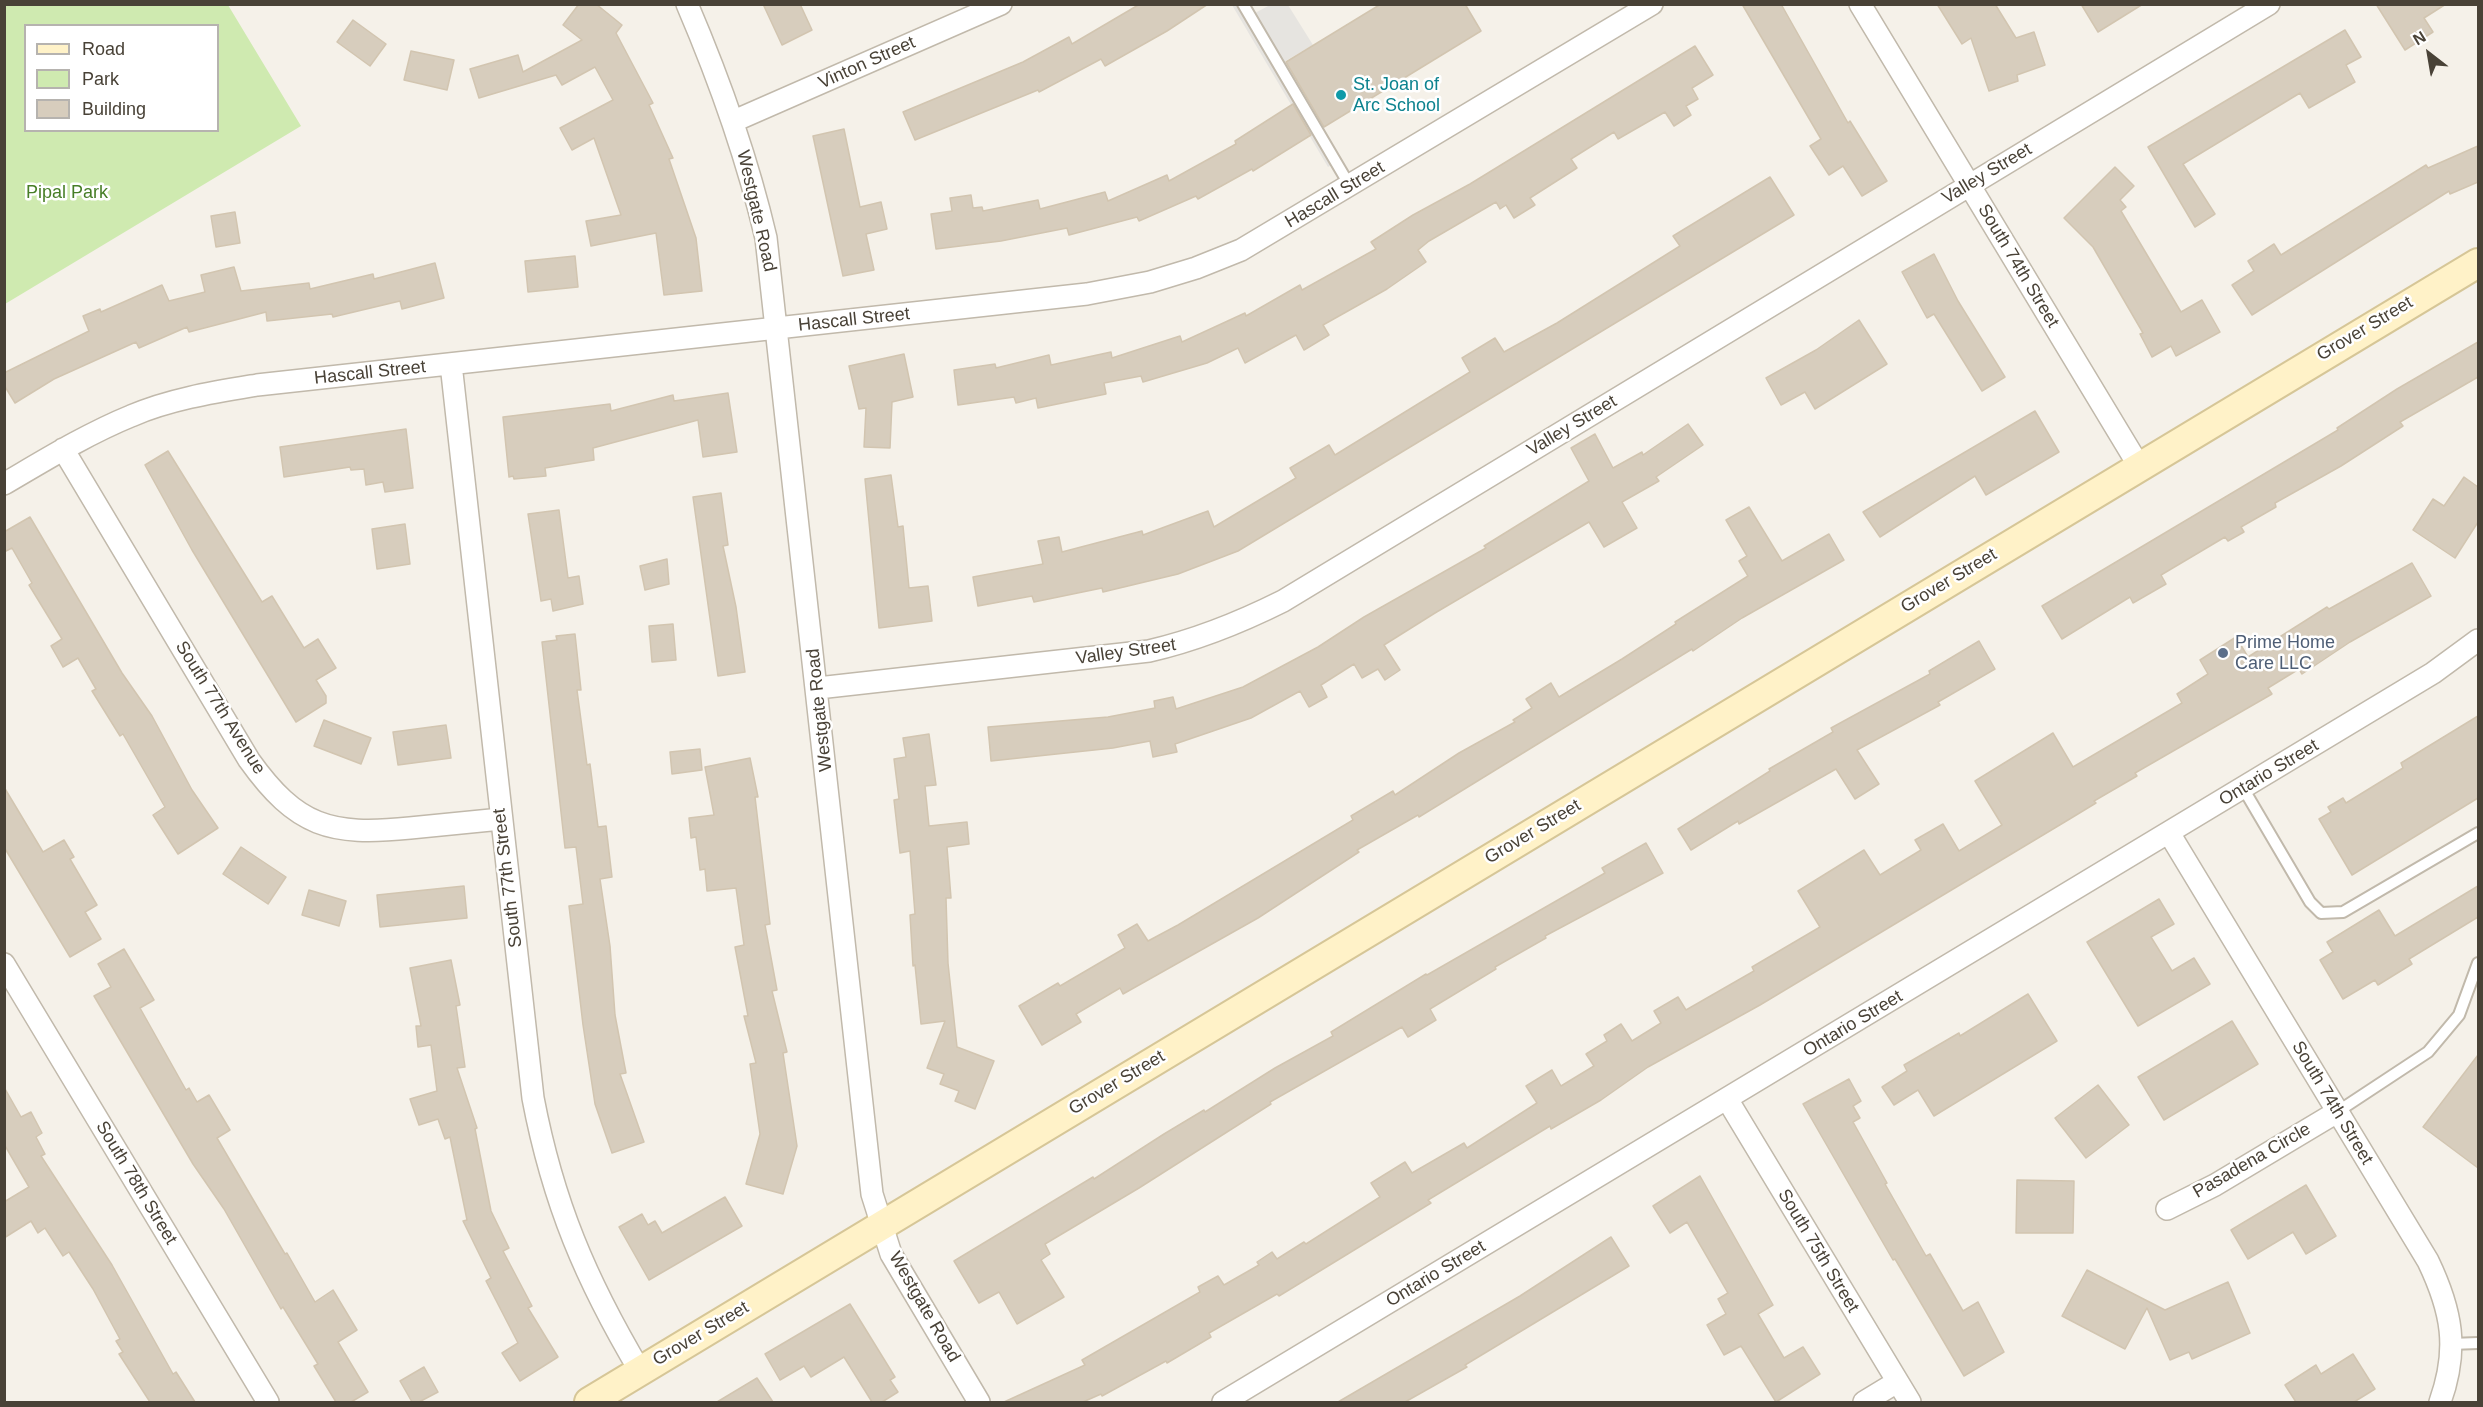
<!DOCTYPE html>
<style>
body{margin:0}
#map{position:relative;width:2483px;height:1407px;overflow:hidden;background:#f5f1e9;font-family:Arial,sans-serif}
canvas{display:block}
.frame{position:absolute;inset:0;border:6px solid #494237;pointer-events:none}
.legend{position:absolute;left:24px;top:24px;width:195px;height:108px;box-sizing:border-box;background:#fff;border:2px solid #b6b3af;margin:0;padding:8px 10px;list-style:none;font-size:18px;color:#494237}
.legend li{display:flex;align-items:center;gap:12px;height:30px}
.legend b{width:30px;border:2px solid #b6b3af}
.north{position:absolute;left:2399px;top:24px;width:60px;height:60px;-webkit-text-stroke:4px #fff;paint-order:stroke;rotate:329deg;font-size:16px;font-weight:700;line-height:24px;text-align:center;color:#494237}
.north::after{content:'';display:block;margin:auto;width:21px;height:27px;background:#494237;clip-path:polygon(50% 0,100% 100%,50% 72%,0 100%)}
</style>
<div id="map">
<canvas width="2483" height="1407"></canvas>
<div class="frame"></div>
<ul class="legend">
<li><b style="height:8px;background:#fff2c8"></b>Road</li>
<li><b style="height:16px;background:#cfeab0"></b>Park</li>
<li><b style="height:16px;background:#d7cdbd"></b>Building</li>
</ul>
<div class="north">N</div>
</div>
<script>
const c = document.querySelector('canvas').getContext('2d');
c.lineJoin = 'round';
function paint(path, color) { c.fillStyle = color; c.fill(path, 'evenodd'); }
function stroke(path, color, width, dash) { c.strokeStyle = color; c.lineWidth = width; c.lineCap = dash ? 'butt' : 'round'; c.setLineDash(dash || []); c.stroke(path); }
function write(font, color, halo, rows, align = 'center') {
  c.font = font + ' Arial,sans-serif'; c.lineWidth = 5; c.setLineDash([]); c.textBaseline = 'middle'; c.strokeStyle = halo; c.fillStyle = color; for (const [text, x, y, turn = 0] of rows) {
    c.save(); c.translate(x, y); c.rotate((+turn || 0) * Math.PI / 180); c.textAlign = isNaN(turn) ? turn : align; if (halo) c.strokeText(text, 0, 0); c.fillText(text, 0, 0); c.restore();
  }
}
const green = new Path2D(`
 M 5,4 L 228,5 L 301,126 L 5,304 ZM 26,26 L 218,26 L 218,130 L 26,130 Z`);
const parking = new Path2D(`
 M 1232,5 L 1247,5 L 1253,14 L 1270,5 L 1288,5 L 1313,45 L 1282,63 L 1340,160 L 1328,167 Z`);
const building = new Path2D(`
 M 579,4 L 596,4 L 622,25 L 616,33 L 653,103 L 649,105 L 673,158 L 669,159 L 696,238 L 702,291 L 664,295 L 656,233 L 591,246 L 586,221 L 621,215 L 594,138 L 572,150 L 560,128 L 613,100 L 595,67 L 562,85 L 556,75 L 479,98 L 470,69 L 518,55 L 523,72 L 582,40 L 563,25 Z
 M 763,4 L 800,4 L 812,30 L 782,45 Z
 M 1140,4 L 1208,4 L 1167,31 L 1105,66 L 1101,59 L 1039,92 L 1038,90 L 915,140 L 903,112 L 1023,62 L 1069,37 L 1072,44 Z
 M 1381,4 L 1465,4 L 1481,31 L 1324,127 L 1286,62 Z
 M 1742,4 L 1781,4 L 1848,123 L 1850,121 L 1887,181 L 1862,196 L 1843,166 L 1829,175 L 1810,146 L 1821,139 Z
 M 1937,4 L 1995,4 L 2016,38 L 2034,32 L 2045,65 L 2017,75 L 2018,81 L 1989,91 L 1971,38 L 1962,44 Z
 M 2081,4 L 2143,4 L 2098,32 Z
 M 2376,4 L 2446,4 L 2424,18 L 2433,32 L 2405,50 Z
 M 353,20 L 386,44 L 370,66 L 337,42 Z
 M 2345,30 L 2361,57 L 2346,65 L 2355,82 L 2309,108 L 2300,93 L 2183,164 L 2215,214 L 2195,227 L 2148,147 Z
 M 1695,46 L 1713,75 L 1692,88 L 1698,99 L 1686,106 L 1691,115 L 1674,126 L 1665,112 L 1618,139 L 1614,132 L 1571,159 L 1577,168 L 1530,198 L 1535,205 L 1514,218 L 1506,205 L 1500,209 L 1496,202 L 1429,241 L 1418,250 L 1426,262 L 1387,289 L 1323,325 L 1329,335 L 1304,350 L 1296,335 L 1245,363 L 1238,348 L 1207,363 L 1143,382 L 1141,376 L 1104,383 L 1106,394 L 1038,408 L 1036,398 L 1016,403 L 1014,397 L 958,405 L 954,370 L 995,364 L 996,368 L 1049,355 L 1051,365 L 1111,352 L 1112,358 L 1180,336 L 1182,342 L 1245,313 L 1246,316 L 1300,285 L 1302,290 L 1376,249 L 1371,242 L 1413,215 L 1470,184 Z
 M 411,51 L 454,60 L 447,90 L 404,80 Z
 M 1293,104 L 1311,135 L 1253,171 L 1252,169 L 1198,199 L 1196,196 L 1139,221 L 1137,217 L 1069,235 L 1067,228 L 1001,241 L 936,249 L 931,214 L 952,211 L 950,198 L 971,195 L 973,208 L 982,207 L 983,211 L 1038,200 L 1040,209 L 1105,192 L 1108,201 L 1167,175 L 1169,181 L 1236,144 L 1235,141 Z
 M 844,129 L 860,207 L 881,202 L 887,229 L 866,234 L 874,270 L 843,276 L 813,136 Z
 M 2478,146 L 2478,182 L 2450,194 L 2449,191 L 2252,315 L 2232,285 L 2254,271 L 2248,261 L 2274,244 L 2281,255 L 2426,165 L 2428,168 Z
 M 2115,167 L 2134,186 L 2120,200 L 2126,207 L 2121,211 L 2181,312 L 2202,300 L 2220,332 L 2176,356 L 2171,346 L 2152,357 L 2140,334 L 2143,333 L 2093,247 L 2064,218 Z
 M 1770,177 L 1794,215 L 1238,551 L 1178,574 L 1103,592 L 1102,588 L 1034,602 L 1032,596 L 978,606 L 973,577 L 1043,564 L 1038,541 L 1059,537 L 1062,552 L 1142,531 L 1143,535 L 1208,511 L 1214,527 L 1296,478 L 1290,468 L 1329,445 L 1335,455 L 1470,372 L 1462,358 L 1495,338 L 1504,352 L 1557,323 L 1680,246 L 1673,236 Z
 M 235,212 L 240,243 L 216,247 L 211,216 Z
 M 1934,254 L 1958,301 L 2005,377 L 1982,391 L 1934,314 L 1927,318 L 1902,272 Z
 M 575,256 L 578,287 L 528,292 L 525,261 Z
 M 435,263 L 444,298 L 402,309 L 400,301 L 333,317 L 332,314 L 267,321 L 266,312 L 189,332 L 187,327 L 139,348 L 136,342 L 54,379 L 15,403 L 4,385 L 4,373 L 89,331 L 83,316 L 100,309 L 101,312 L 162,285 L 169,301 L 205,292 L 201,275 L 234,267 L 241,291 L 309,283 L 310,289 L 373,274 L 374,279 Z
 M 1859,320 L 1887,364 L 1815,409 L 1805,392 L 1781,405 L 1766,378 L 1816,350 Z
 M 2478,342 L 2478,377 L 2400,422 L 2403,426 L 2341,466 L 2275,503 L 2276,507 L 2241,527 L 2244,532 L 2228,541 L 2225,537 L 2161,575 L 2166,584 L 2133,603 L 2130,597 L 2062,639 L 2042,606 L 2338,430 L 2337,428 L 2397,389 Z
 M 904,354 L 913,397 L 892,402 L 890,448 L 864,447 L 866,408 L 859,409 L 849,366 Z
 M 728,393 L 737,452 L 703,457 L 698,420 L 593,448 L 594,460 L 545,468 L 546,476 L 514,479 L 513,476 L 509,477 L 503,417 L 610,404 L 611,411 L 673,395 L 674,401 Z
 M 2035,411 L 2059,452 L 1986,495 L 1975,476 L 1880,537 L 1863,512 Z
 M 1688,424 L 1703,445 L 1656,477 L 1659,481 L 1622,502 L 1637,528 L 1604,547 L 1589,522 L 1435,613 L 1384,645 L 1400,670 L 1385,680 L 1378,669 L 1362,678 L 1354,664 L 1321,685 L 1327,697 L 1309,707 L 1300,691 L 1251,718 L 1175,744 L 1177,752 L 1153,757 L 1150,741 L 1113,748 L 991,761 L 988,727 L 1108,717 L 1155,708 L 1154,701 L 1173,697 L 1176,709 L 1243,687 L 1318,647 L 1364,617 L 1486,548 L 1484,546 L 1589,481 L 1571,448 L 1595,434 L 1613,468 L 1642,452 L 1643,455 Z
 M 406,429 L 413,488 L 385,492 L 383,482 L 366,485 L 364,469 L 351,470 L 350,467 L 284,477 L 280,447 Z
 M 168,451 L 262,602 L 272,596 L 304,648 L 318,639 L 336,668 L 316,680 L 326,696 L 326,703 L 296,722 L 192,550 L 145,465 Z
 M 891,475 L 898,527 L 903,526 L 909,588 L 928,586 L 932,621 L 879,628 L 865,479 Z
 M 2464,477 L 2478,487 L 2478,522 L 2455,558 L 2413,530 L 2433,499 L 2444,506 Z
 M 721,493 L 728,545 L 723,546 L 736,607 L 745,672 L 718,676 L 693,497 Z
 M 1749,507 L 1782,561 L 1829,534 L 1844,560 L 1742,618 L 1693,651 L 1692,649 L 1419,817 L 1418,815 L 1357,850 L 1359,852 L 1258,918 L 1123,994 L 1120,988 L 1076,1014 L 1081,1022 L 1042,1045 L 1019,1006 L 1058,983 L 1060,986 L 1125,948 L 1118,935 L 1137,924 L 1148,941 L 1178,925 L 1353,820 L 1351,816 L 1393,791 L 1395,795 L 1459,753 L 1515,722 L 1513,720 L 1532,708 L 1526,699 L 1551,683 L 1559,697 L 1622,659 L 1676,624 L 1675,622 L 1748,576 L 1739,561 L 1747,556 L 1726,520 Z
 M 559,510 L 568,578 L 579,576 L 583,604 L 553,611 L 551,599 L 541,601 L 528,514 Z
 M 30,517 L 122,673 L 152,716 L 192,790 L 218,828 L 178,854 L 153,815 L 165,807 L 123,734 L 120,736 L 92,691 L 96,689 L 78,658 L 63,667 L 51,646 L 62,639 L 29,585 L 32,583 L 12,548 L 4,552 L 4,532 Z
 M 405,524 L 410,564 L 377,569 L 372,529 Z
 M 667,559 L 669,584 L 645,590 L 640,566 Z
 M 2412,563 L 2431,596 L 2350,642 L 2302,674 L 2299,669 L 2268,688 L 2272,694 L 2135,773 L 2137,776 L 2094,801 L 2096,803 L 2068,820 L 1760,1005 L 1648,1067 L 1601,1100 L 1551,1129 L 1550,1126 L 1428,1200 L 1431,1203 L 1279,1296 L 1277,1294 L 1209,1333 L 1211,1337 L 1167,1363 L 1166,1361 L 1102,1396 L 1101,1394 L 1083,1402 L 1004,1402 L 1085,1365 L 1082,1360 L 1200,1292 L 1198,1287 L 1218,1276 L 1224,1285 L 1259,1265 L 1257,1262 L 1272,1252 L 1277,1259 L 1304,1242 L 1306,1244 L 1380,1197 L 1371,1183 L 1405,1162 L 1412,1173 L 1464,1143 L 1467,1148 L 1537,1103 L 1526,1086 L 1552,1070 L 1561,1086 L 1594,1066 L 1586,1054 L 1607,1041 L 1604,1035 L 1621,1024 L 1632,1041 L 1661,1023 L 1654,1011 L 1678,997 L 1686,1010 L 1754,971 L 1752,967 L 1820,927 L 1798,891 L 1864,850 L 1880,875 L 1921,850 L 1915,840 L 1943,824 L 1959,851 L 2002,825 L 1975,781 L 2053,733 L 2073,767 L 2182,703 L 2177,694 L 2208,674 L 2200,660 L 2236,637 L 2248,657 L 2327,607 L 2329,609 Z
 M 673,624 L 676,660 L 652,662 L 649,626 Z
 M 575,634 L 581,690 L 577,690 L 587,765 L 590,764 L 598,827 L 606,826 L 612,877 L 600,879 L 610,946 L 615,1015 L 626,1073 L 620,1074 L 644,1142 L 612,1153 L 595,1104 L 583,1025 L 569,906 L 583,904 L 576,847 L 565,848 L 542,642 L 557,640 L 556,636 Z
 M 1979,641 L 1995,669 L 1938,702 L 1940,705 L 1857,750 L 1879,784 L 1855,799 L 1836,769 L 1739,824 L 1738,821 L 1691,850 L 1678,829 L 1770,771 L 1769,769 L 1833,732 L 1831,728 L 1930,674 L 1929,671 Z
 M 2478,716 L 2478,798 L 2352,875 L 2319,819 L 2331,812 L 2328,807 L 2343,798 L 2346,803 L 2403,768 L 2401,763 Z
 M 324,720 L 371,738 L 361,764 L 314,746 Z
 M 446,725 L 451,758 L 398,765 L 393,732 Z
 M 929,734 L 936,785 L 925,786 L 929,826 L 967,822 L 969,844 L 947,847 L 951,898 L 946,898 L 948,963 L 957,1047 L 994,1061 L 975,1109 L 955,1101 L 959,1091 L 940,1084 L 944,1074 L 927,1068 L 945,1021 L 921,1024 L 915,965 L 913,966 L 910,915 L 915,914 L 910,851 L 900,853 L 894,800 L 899,799 L 894,759 L 906,757 L 903,738 Z
 M 700,749 L 702,770 L 672,774 L 670,752 Z
 M 750,758 L 758,797 L 755,797 L 770,924 L 765,925 L 777,990 L 772,991 L 787,1052 L 783,1053 L 797,1146 L 783,1194 L 746,1184 L 760,1134 L 750,1064 L 756,1063 L 744,1016 L 748,1016 L 735,947 L 744,945 L 736,888 L 707,891 L 705,869 L 700,870 L 696,837 L 691,838 L 689,818 L 714,815 L 705,767 Z
 M 4,787 L 43,852 L 64,840 L 74,857 L 70,859 L 97,905 L 85,912 L 101,939 L 70,957 L 4,847 Z
 M 1646,843 L 1663,873 L 1545,936 L 1546,938 L 1495,967 L 1496,969 L 1430,1009 L 1436,1020 L 1408,1037 L 1402,1027 L 1270,1102 L 1271,1104 L 1139,1188 L 1045,1244 L 1050,1254 L 1041,1260 L 1064,1297 L 1017,1324 L 999,1292 L 979,1303 L 954,1261 L 1093,1177 L 1094,1179 L 1164,1134 L 1204,1110 L 1205,1112 L 1275,1068 L 1333,1036 L 1331,1032 L 1426,974 L 1427,975 L 1605,873 L 1602,868 Z
 M 241,847 L 286,877 L 268,904 L 223,874 Z
 M 464,886 L 467,918 L 380,927 L 377,895 Z
 M 2478,886 L 2478,917 L 2409,959 L 2412,964 L 2378,985 L 2375,980 L 2343,999 L 2320,960 L 2333,952 L 2327,942 L 2379,910 L 2395,936 Z
 M 309,890 L 346,901 L 339,926 L 302,915 Z
 M 2159,899 L 2174,924 L 2151,937 L 2172,971 L 2194,958 L 2210,984 L 2138,1026 L 2087,942 Z
 M 124,949 L 154,1000 L 140,1008 L 186,1090 L 189,1088 L 197,1102 L 209,1095 L 230,1130 L 217,1138 L 285,1254 L 287,1253 L 315,1302 L 333,1290 L 357,1330 L 338,1342 L 368,1392 L 351,1402 L 336,1402 L 314,1366 L 318,1364 L 283,1307 L 281,1309 L 224,1209 L 193,1164 L 94,996 L 111,987 L 98,964 Z
 M 451,960 L 460,1005 L 456,1006 L 465,1067 L 457,1068 L 477,1128 L 475,1129 L 491,1211 L 509,1248 L 503,1251 L 532,1306 L 528,1308 L 558,1357 L 520,1381 L 502,1353 L 518,1343 L 486,1281 L 491,1278 L 463,1221 L 467,1220 L 450,1137 L 445,1139 L 438,1119 L 419,1125 L 410,1099 L 437,1091 L 431,1045 L 418,1047 L 416,1026 L 421,1026 L 410,968 Z
 M 2028,994 L 2057,1041 L 1934,1116 L 1918,1090 L 1894,1105 L 1882,1087 L 1907,1071 L 1904,1065 L 1959,1033 L 1960,1036 Z
 M 2232,1021 L 2258,1064 L 2164,1120 L 2138,1077 Z
 M 2478,1055 L 2478,1168 L 2423,1127 Z
 M 1849,1079 L 1861,1101 L 1853,1106 L 1860,1118 L 1853,1122 L 1887,1183 L 1885,1184 L 1926,1256 L 1930,1254 L 1963,1311 L 1978,1302 L 2004,1352 L 1964,1376 L 1895,1259 L 1893,1260 L 1803,1104 Z
 M 2098,1085 L 2129,1125 L 2086,1158 L 2055,1118 Z
 M 4,1087 L 21,1117 L 31,1112 L 42,1133 L 36,1137 L 45,1154 L 41,1156 L 112,1265 L 173,1374 L 176,1372 L 195,1402 L 150,1402 L 119,1354 L 123,1352 L 116,1341 L 120,1339 L 93,1289 L 69,1252 L 63,1256 L 45,1228 L 38,1233 L 31,1221 L 4,1238 L 4,1202 L 29,1187 L 4,1144 Z
 M 1700,1176 L 1773,1305 L 1758,1314 L 1784,1358 L 1803,1347 L 1820,1374 L 1776,1402 L 1741,1346 L 1724,1355 L 1707,1325 L 1726,1314 L 1718,1299 L 1728,1293 L 1687,1222 L 1670,1233 L 1653,1206 Z
 M 2017,1180 L 2074,1181 L 2073,1233 L 2016,1233 Z
 M 2306,1185 L 2336,1236 L 2306,1254 L 2293,1232 L 2248,1259 L 2231,1230 Z
 M 725,1197 L 742,1226 L 649,1280 L 619,1227 L 642,1214 L 648,1225 L 655,1221 L 662,1233 Z
 M 1611,1237 L 1629,1266 L 1465,1365 L 1467,1367 L 1405,1402 L 1338,1402 L 1520,1296 Z
 M 2087,1270 L 2165,1310 L 2228,1282 L 2250,1333 L 2192,1359 L 2189,1352 L 2170,1360 L 2147,1308 L 2125,1349 L 2062,1316 Z
 M 850,1304 L 895,1377 L 890,1380 L 898,1392 L 882,1402 L 872,1402 L 844,1357 L 811,1377 L 804,1366 L 780,1380 L 765,1354 Z
 M 2353,1354 L 2375,1389 L 2354,1402 L 2296,1402 L 2285,1385 L 2316,1365 L 2321,1374 Z
 M 424,1367 L 438,1392 L 419,1402 L 412,1402 L 400,1381 Z
 M 757,1378 L 773,1402 L 717,1402 Z`);
const lane = new Path2D(`
 M 1243,4 L 1350,186
 M 2243,788 L 2310,902 L 2321,913 L 2343,912 L 2478,833
 M 2337,1112 L 2428,1052 L 2459,1015 L 2478,963
 M 2451,1344 L 2478,1343`);
const street = new Path2D(`
 M 687,4 C 720,81 747,157 766,238 L 872,1194 L 891,1254 L 979,1402
 M 1860,4 L 2139,466
 M 734,121 L 1001,4
 M 451,364 L 533,1098 C 553,1203 586,1280 640,1371
 M 63,449 L 249,760 C 297,827 330,836 410,828 C 440,825 471,822 501,819
 M 4,484 C 45,460 87,434 131,416 C 170,399 215,392 257,385 L 1087,294 L 1150,282 L 1196,268 L 1241,250 L 1652,4
 M 818,688 L 1149,651 C 1197,640 1239,623 1283,601 L 2269,4
 M 2169,833 L 2428,1261 C 2452,1311 2459,1349 2440,1402
 M 4,964 L 268,1402
 M 1727,1099 L 1910,1402
 M 2167,1209 L 2215,1185 L 2337,1112
 M 1223,1402 L 2433,673 L 2478,640
 M 1864,1402 L 1897,1382`);
const secondary = new Path2D(`
 M 589,1402 L 2478,263`);
const markers = [
 [1341,95,6,"#0f9aa8"],
 [2223,653,6,"#5c6f8a"]
];
const streetNames = [
 ["Vinton Street",867,63,-24],
 ["Valley Street",1987,174,-31],
 ["Hascall Street",1335,195,-31],
 ["Westgate Road",756,211,77],
 ["South 74th Street",2018,266,59],
 ["Hascall Street",854,320,-6],
 ["Grover Street",2365,329,-31],
 ["Hascall Street",370,373,-6],
 ["Valley Street",1572,426,-31],
 ["Grover Street",1949,581,-31],
 ["Valley Street",1126,652,-8],
 ["South 77th Avenue",220,708,58],
 ["Westgate Road",820,710,-96],
 ["Ontario Street",2269,773,-31],
 ["Grover Street",1533,832,-31],
 ["South 77th Street",508,878,-97],
 ["Ontario Street",1853,1024,-31],
 ["Grover Street",1117,1083,-31],
 ["South 74th Street",2332,1103,59],
 ["Pasadena Circle",2252,1161,-30],
 ["South 78th Street",136,1183,59],
 ["South 75th Street",1818,1251,59],
 ["Ontario Street",1436,1274,-31],
 ["Westgate Road",924,1307,60],
 ["Grover Street",701,1334,-31]
];
const cultureNames = [
 ["St. Joan of",1353,85],
 ["Arc School",1353,106]
];
const parkNames = [
 ["Pipal Park",67,193]
];
const serviceNames = [
 ["Prime Home",2235,643],
 ["Care LLC",2235,664]
];
paint(green, '#cfeab0');
paint(parking, '#e6e4e0');
paint(building, '#d7cdbd');
stroke(building, '#d2c5b0', 1.5);
stroke(lane, '#c1b9ab', 14);
stroke(street, '#c1b9ab', 24);
stroke(secondary, '#d6c697', 32);
stroke(lane, '#fff', 10);
stroke(street, '#fff', 21);
stroke(secondary, '#fff2c8', 28);
for (const [x, y, r, color] of markers) { const dot = new Path2D(); dot.arc(x, y, r, 0, 2 * Math.PI); c.fillStyle = color; c.fill(dot); stroke(dot, '#fff', 2); }
write('18px', '#494237', '#fff', streetNames);
write('18px', '#0d838f', '#fff', cultureNames, 'left');
write('18px', '#477e27', '#fff', parkNames);
write('18px', '#4e5e75', '#fff', serviceNames, 'left');
</script>
